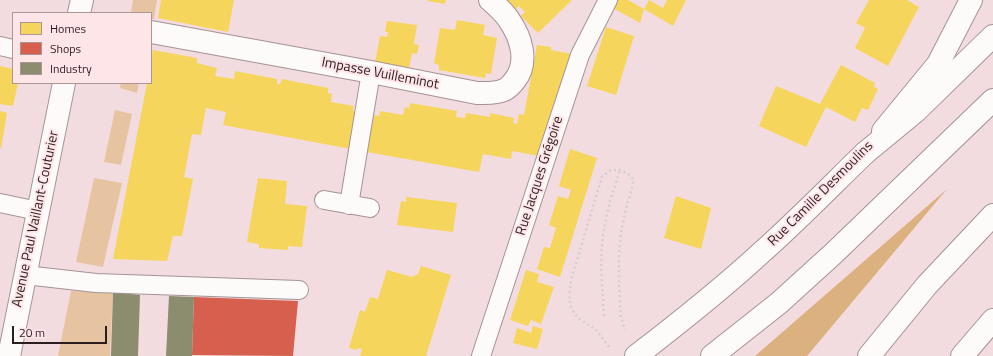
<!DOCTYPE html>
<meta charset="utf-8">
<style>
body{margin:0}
#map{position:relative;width:993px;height:356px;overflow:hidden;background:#f3dcdf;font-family:"Titillium Web",sans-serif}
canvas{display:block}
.legend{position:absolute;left:12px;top:12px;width:140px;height:72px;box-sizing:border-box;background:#fee5e8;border:1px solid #aa9597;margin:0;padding:5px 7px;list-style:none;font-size:12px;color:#2b1c1e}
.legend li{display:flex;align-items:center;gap:8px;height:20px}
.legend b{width:20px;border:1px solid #aa9597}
.scale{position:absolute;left:12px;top:326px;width:95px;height:18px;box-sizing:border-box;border:2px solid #2b1c1e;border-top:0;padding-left:5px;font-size:12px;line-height:14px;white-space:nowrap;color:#2b1c1e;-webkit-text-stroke:3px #fee5e8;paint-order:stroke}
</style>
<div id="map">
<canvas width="993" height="356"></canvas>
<ul class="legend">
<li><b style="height:11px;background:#f6d55c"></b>Homes</li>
<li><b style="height:11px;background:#d6604d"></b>Shops</li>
<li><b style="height:11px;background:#8c8c6e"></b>Industry</li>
</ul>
<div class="scale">20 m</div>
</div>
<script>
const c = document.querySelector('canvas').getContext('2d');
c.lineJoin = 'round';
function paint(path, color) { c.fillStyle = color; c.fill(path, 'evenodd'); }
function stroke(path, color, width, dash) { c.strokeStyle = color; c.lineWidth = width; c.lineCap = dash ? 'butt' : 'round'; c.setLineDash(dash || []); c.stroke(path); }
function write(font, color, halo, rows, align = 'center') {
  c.font = font + ' "Titillium Web",sans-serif'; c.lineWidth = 4; c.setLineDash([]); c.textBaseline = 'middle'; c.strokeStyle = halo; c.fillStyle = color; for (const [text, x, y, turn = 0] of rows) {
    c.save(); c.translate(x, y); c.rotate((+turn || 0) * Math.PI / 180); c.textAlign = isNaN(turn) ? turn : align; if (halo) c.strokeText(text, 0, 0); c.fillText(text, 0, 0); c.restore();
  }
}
const green = new Path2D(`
 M 133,0 L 157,0 L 154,19 L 151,19 L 151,13 L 131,13 Z
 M 121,83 L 139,83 L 137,93 L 120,88 Z
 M 115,110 L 132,114 L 121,165 L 104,162 Z
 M 94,178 L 122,183 L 103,267 L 76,262 Z
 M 71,291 L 113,292 L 110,356 L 58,356 Z`);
const forest = new Path2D(`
 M 947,189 L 807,356 L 755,356 Z`);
const homes = new Path2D(`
 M 161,0 L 234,0 L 228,32 L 158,18 Z
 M 428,0 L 446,0 L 445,4 L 428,1 Z
 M 506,0 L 572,0 L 538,33 L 521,16 L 525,12 L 519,6 L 515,10 Z
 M 618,0 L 628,0 L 644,9 L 649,0 L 663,8 L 667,0 L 686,0 L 673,26 L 644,9 L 640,23 L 613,8 Z
 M 869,0 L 907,0 L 919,7 L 888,66 L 855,48 L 865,28 L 856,23 Z
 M 457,20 L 485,25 L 483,35 L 497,38 L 491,74 L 486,73 L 485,78 L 439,70 L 439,65 L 434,63 L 440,28 L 455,30 Z
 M 387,21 L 417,25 L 414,44 L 419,45 L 417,54 L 412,53 L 409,68 L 375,62 L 380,36 L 387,37 L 388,32 L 385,32 Z
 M 606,27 L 634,36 L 616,95 L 587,86 Z
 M 537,45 L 551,47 L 551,50 L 572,54 L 539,156 L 512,151 L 511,159 L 483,154 L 479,172 L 367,152 L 374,115 L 379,116 L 380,111 L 403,115 L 405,107 L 409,108 L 410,103 L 457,111 L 456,117 L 465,118 L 466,113 L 490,117 L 490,113 L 514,118 L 513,123 L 517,124 L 519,114 L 524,115 Z
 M 153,50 L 197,58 L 197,63 L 217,68 L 215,76 L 234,79 L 235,71 L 277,79 L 277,84 L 280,84 L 282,79 L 328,88 L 328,93 L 332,94 L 331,102 L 354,106 L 353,111 L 358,112 L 351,149 L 223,125 L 226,112 L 206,108 L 201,135 L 192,134 L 184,177 L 193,179 L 182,236 L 173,236 L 167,261 L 113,259 L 147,83 L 151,83 L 151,60 Z
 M 841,65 L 875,83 L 874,87 L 878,89 L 868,110 L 862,108 L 855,122 L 826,107 L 806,147 L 759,126 L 776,86 L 820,104 Z
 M 0,66 L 13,69 L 13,83 L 18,83 L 13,106 L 0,104 Z
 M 0,111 L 7,113 L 1,148 L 0,148 Z
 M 570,149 L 597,158 L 560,277 L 537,269 L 544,247 L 550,248 L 556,228 L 549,225 L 558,196 L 568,199 L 571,190 L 559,186 Z
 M 258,178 L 287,181 L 285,204 L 307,206 L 302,247 L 288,246 L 288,250 L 259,248 L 259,244 L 247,242 Z
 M 676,196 L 711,208 L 701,249 L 664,238 Z
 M 406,197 L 457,203 L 453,232 L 397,225 L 401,201 L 406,202 Z
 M 421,266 L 451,275 L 426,356 L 360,356 L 362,349 L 357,348 L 357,350 L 349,348 L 360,310 L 365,312 L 370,297 L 378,299 L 387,270 L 412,277 L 418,274 Z
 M 526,270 L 539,274 L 537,282 L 554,287 L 541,324 L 531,320 L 528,326 L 510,320 Z
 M 533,326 L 543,329 L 537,349 L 513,343 L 517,328 L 531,333 Z`);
const shops = new Path2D(`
 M 194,297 L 298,301 L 293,356 L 192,355 Z`);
const industry = new Path2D(`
 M 113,292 L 140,295 L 138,356 L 111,356 Z
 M 169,296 L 194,297 L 192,356 L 166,356 Z`);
const path = new Path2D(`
 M 604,316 L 601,268 L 602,245 L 605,223 L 610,201 L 620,170
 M 609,347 C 604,341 600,334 595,329 C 591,326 586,324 581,320 C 567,310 569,295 571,280 L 602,177 L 609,171 L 613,170 L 620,170 L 630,175 L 633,179 L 633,184 L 626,209 L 621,233 L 619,257 L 619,284 L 621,318 L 625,330`);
const lane = new Path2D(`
 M 0,46 L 13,49
 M 324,200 L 370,208
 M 0,203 L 38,211
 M 349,205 L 371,72
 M 25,275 L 96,283 L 299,290
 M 481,356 L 580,55 L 608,0`);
const street = new Path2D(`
 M 151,32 L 371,72 L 477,93 C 486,93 495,94 504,90 C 509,88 512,84 515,80 C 529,62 521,37 509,20 C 504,12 497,6 490,0
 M 883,131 L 938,64 L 971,0`);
const secondary = new Path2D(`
 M 79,13 L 82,0
 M 9,356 L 64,83
 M 636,356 C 679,323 722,289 762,252 C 798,220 831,186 865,153`);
const highway = new Path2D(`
 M 865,153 L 916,111 L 993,36
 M 712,356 L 779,303 L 834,253 L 993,100
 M 869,356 L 927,285 L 993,215
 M 962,356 L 993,320`);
const streetNames = [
 ["Impasse Vuilleminot",380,74,11],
 ["Rue Jacques Grégoire",540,176,-72],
 ["Rue Camille Desmoulins",821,194,-45],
 ["Avenue Paul Vaillant-Couturier",36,219,-78]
];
paint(green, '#e7c4a1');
paint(forest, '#dbb17f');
paint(homes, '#f6d55c');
paint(shops, '#d6604d');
paint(industry, '#8c8c6e');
stroke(lane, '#a49395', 20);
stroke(street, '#a49395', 24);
stroke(secondary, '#a49395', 24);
stroke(highway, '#a49395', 24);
stroke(path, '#d4cecf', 2.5, [2, 3]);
stroke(lane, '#fdfafa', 18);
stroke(street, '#fdfafa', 22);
stroke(secondary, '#fdfafa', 22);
stroke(highway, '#fdfafa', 22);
write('14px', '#2b1c1e', '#fee5e8', streetNames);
</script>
